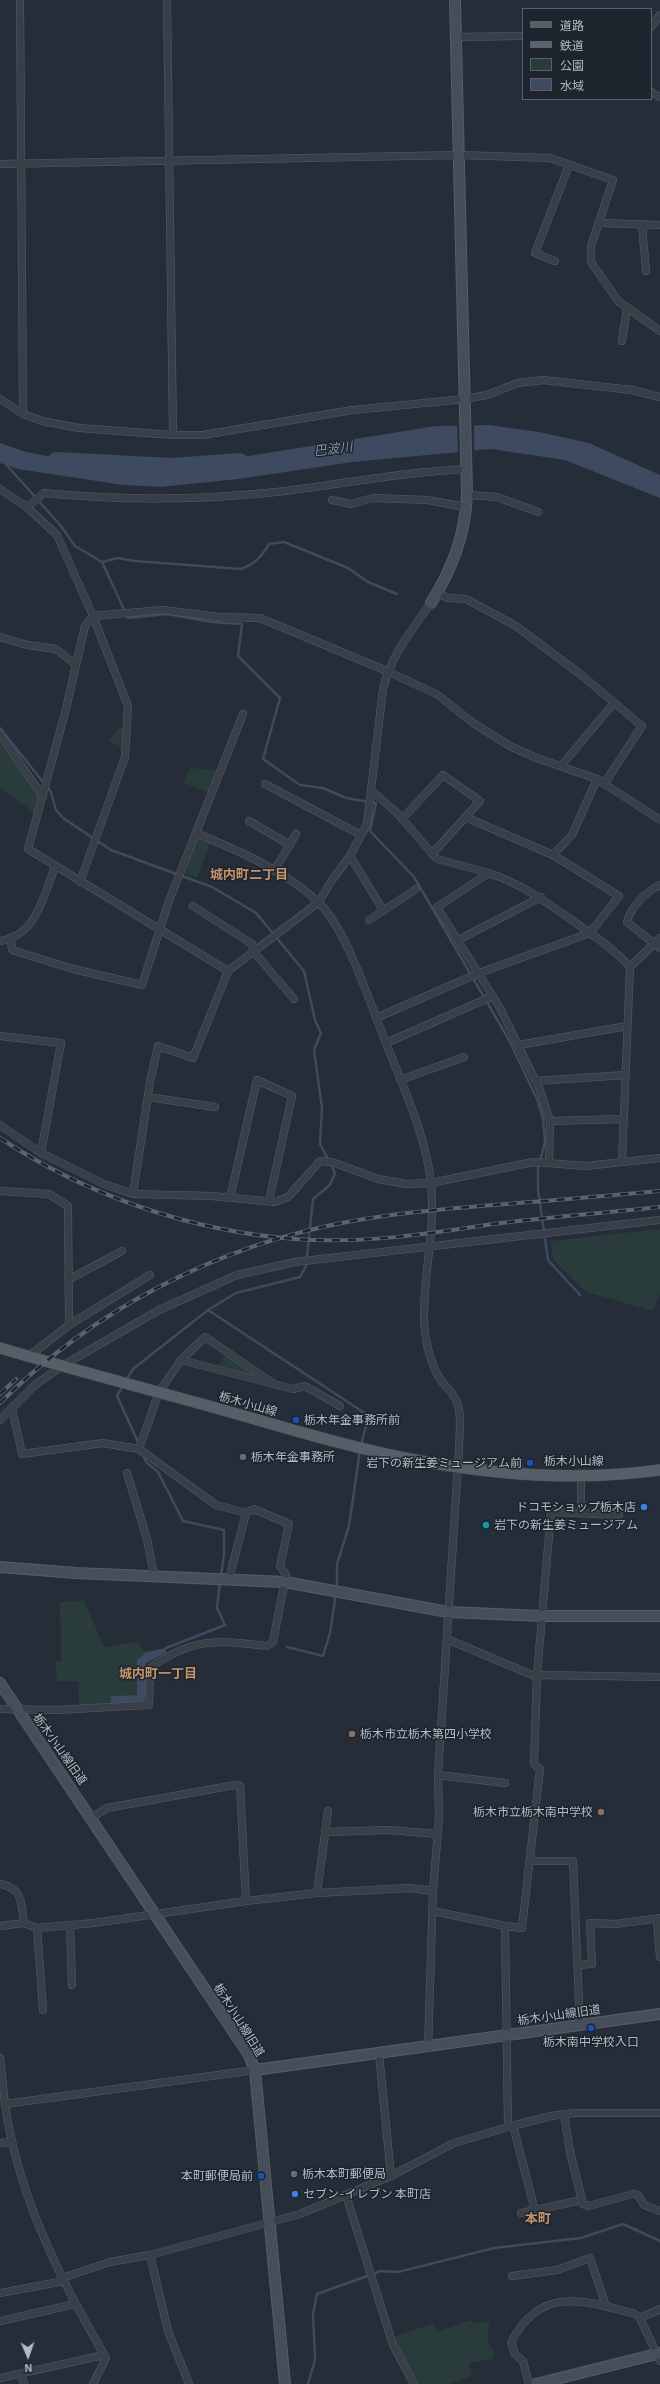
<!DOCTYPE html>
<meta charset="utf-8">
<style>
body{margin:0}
#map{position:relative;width:660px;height:2384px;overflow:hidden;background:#252d38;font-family:"Exo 2","Noto Sans JP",sans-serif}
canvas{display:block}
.legend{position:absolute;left:522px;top:8px;width:130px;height:92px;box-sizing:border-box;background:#1d242d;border:1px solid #596069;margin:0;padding:5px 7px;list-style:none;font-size:12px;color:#b3bac4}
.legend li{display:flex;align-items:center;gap:8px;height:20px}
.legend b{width:20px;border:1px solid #596069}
.north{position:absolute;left:8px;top:2336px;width:40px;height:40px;-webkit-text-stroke:3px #1d242d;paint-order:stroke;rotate:178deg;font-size:11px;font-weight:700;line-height:16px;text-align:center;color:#b3bac4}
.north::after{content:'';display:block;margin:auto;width:14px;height:18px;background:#b3bac4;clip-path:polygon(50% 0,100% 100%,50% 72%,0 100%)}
</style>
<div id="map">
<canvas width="660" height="2384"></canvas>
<ul class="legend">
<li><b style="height:5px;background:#565e68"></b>道路</li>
<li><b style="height:5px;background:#5b636f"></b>鉄道</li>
<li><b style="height:11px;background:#2a3b3b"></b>公園</li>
<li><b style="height:11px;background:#3d4a5f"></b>水域</li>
</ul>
<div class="north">N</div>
</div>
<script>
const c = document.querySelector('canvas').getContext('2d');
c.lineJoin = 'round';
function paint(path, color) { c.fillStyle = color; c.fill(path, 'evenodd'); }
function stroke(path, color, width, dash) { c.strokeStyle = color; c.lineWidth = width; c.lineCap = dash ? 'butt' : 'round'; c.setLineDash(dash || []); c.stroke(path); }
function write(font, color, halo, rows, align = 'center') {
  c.font = font + ' "Exo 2","Noto Sans JP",sans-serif'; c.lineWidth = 3; c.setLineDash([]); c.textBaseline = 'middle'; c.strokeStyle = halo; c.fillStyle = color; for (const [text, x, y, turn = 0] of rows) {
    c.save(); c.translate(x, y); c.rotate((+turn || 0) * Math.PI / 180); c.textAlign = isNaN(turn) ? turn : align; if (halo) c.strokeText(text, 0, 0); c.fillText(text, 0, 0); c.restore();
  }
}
const green = new Path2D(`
 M 119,728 L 123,729 L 122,747 L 108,741 Z
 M 0,741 L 39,798 L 34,813 L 0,788 Z
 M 190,768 L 217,770 L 208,792 L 184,783 Z
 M 198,838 L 210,843 L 197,878 L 185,873 Z
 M 660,1229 L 660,1294 L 653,1311 L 586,1292 L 553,1259 L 551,1241 Z
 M 226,1355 L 260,1377 L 218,1366 Z
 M 84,1600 L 104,1647 L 137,1642 L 146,1652 L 137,1660 L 137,1695 L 111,1696 L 110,1705 L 79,1706 L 78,1681 L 57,1682 L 55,1661 L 61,1661 L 60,1602 Z
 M 471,2320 L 474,2324 L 489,2321 L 488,2341 L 494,2352 L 493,2359 L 469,2363 L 472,2376 L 448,2384 L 419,2384 L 395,2343 L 394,2337 L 434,2323 L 437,2332 Z`);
const water = new Path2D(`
 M 489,425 L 539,432 L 589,443 L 660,475 L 660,498 L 565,460 L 491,449 L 353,462 L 238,479 L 161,487 L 123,485 L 18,469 L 0,463 L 0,443 L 26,452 L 100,466 L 150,469 L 205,467 L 248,456 L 436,426 Z
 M 166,1648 L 166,1653 L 146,1663 C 146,1675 151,1697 140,1704 L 110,1705 L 111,1696 L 137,1695 L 137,1660 L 146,1652 Z`);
const pier = new Path2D(`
 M 457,423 L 474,423 L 474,451 L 458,452 Z`);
const stream = new Path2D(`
 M 4,462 L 61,526 L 75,546 L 102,562 L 118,558 L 135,561 L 241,569 C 255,564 262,556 269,544 L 284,542 L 348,568 L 368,582 L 397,594
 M 102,562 L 128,618 L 167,614 L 212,622 L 242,624 L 238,656 L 280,698 L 263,759 L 300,785 L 323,788 L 346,798 L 376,803 L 370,831 L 414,877 L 509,1040 L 537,1099 L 543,1118 L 545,1142 L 538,1168 L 538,1189 L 548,1260 L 580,1295
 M 0,728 L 51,792 L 56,810 L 63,818 L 111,850 L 212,887 L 256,913 L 304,971 L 315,1020 L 321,1033 L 314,1050 L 322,1108 L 320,1144 L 335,1173 L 330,1185 L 313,1199 L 306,1266 L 300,1277 L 236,1293 L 208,1310 L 133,1369 L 126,1380
 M 208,1310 L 366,1414 L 367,1422 L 361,1445
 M 123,1386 L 117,1396 L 139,1444
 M 143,1454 L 146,1462 L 158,1472 L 183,1521 L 224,1530 L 224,1555 L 221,1576
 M 337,1588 L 337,1564 L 349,1526 L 360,1450
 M 287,1647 L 323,1656 L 330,1633 L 336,1593
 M 166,1648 L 225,1625 L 217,1608 L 220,1581
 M 308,2384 L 315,2360 L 313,2314 L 317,2294 L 381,2271 L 398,2272 L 494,2248 L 581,2238 L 623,2224 L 660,2241`);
const river = new Path2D(`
 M 56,460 L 172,466 L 240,461`);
const street = new Path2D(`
 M 20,0 L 23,414
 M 167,0 L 173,435
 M 651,27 L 660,15
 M 455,37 L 523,36
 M 651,92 L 660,97
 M 0,164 L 459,155 L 550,158 L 613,180 L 591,246 L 591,262 L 618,301 L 660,331
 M 600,223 L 660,225
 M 642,225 L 646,271
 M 555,261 L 535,253 L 569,165
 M 622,341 L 627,308
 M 0,399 L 23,414 L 42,421 L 79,428 L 173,435 L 203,435 L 353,410 L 465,399 L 487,395 L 518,383 L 543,380 L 632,390 L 660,397
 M 0,489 L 27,507 L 57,535 L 93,616 L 128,706 L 125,757 L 80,882
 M 467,495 L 497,497 L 538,512
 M 332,500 L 351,504 L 373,498 L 427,500 L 466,507
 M 27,507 L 44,493 C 124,501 206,500 286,491 C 347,483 405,472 466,469
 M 437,593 L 448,598 L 466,599 L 516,626 L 580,674 L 642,726 L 604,784
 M 0,637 L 27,645 L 56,649 L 76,665
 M 0,734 L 43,797
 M 561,766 L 614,703
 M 265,784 L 361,835
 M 372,791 L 397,813 L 437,859 L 489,873 L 437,907 L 500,1008 L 540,1090 L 550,1121 L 549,1163
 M 402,819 L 443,775 L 480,801 L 432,854
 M 249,821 L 290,845
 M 196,833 C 237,850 286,871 318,902 C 345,927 369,1000 383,1035 C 401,1083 425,1131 431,1183 C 436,1229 423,1274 424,1320 C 425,1340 430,1362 440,1379 C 447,1390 453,1390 458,1405 C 462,1418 459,1435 459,1449 L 438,1775 L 439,1817 L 433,1891 L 428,2048
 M 553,855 L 572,835 L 597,779
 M 350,856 L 383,910
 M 274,871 L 296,834
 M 489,873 C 522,884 548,903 576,923 C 595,937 614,949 630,967 L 622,1161
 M 660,885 C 646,892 631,906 627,922 L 660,948
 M 193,906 L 252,944 L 254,952 L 294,999
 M 369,920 L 416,889
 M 11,939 L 12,950 L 73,969 L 142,985 L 169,901 L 243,714
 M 458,940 L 541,897
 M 0,941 C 37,935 43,897 55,867
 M 630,967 L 660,938
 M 228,971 L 28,849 L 66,709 L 85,626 L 93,616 L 163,610 L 219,617 L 260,618 L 387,671 L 438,695 L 473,723 L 510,746 L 534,757 L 597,779 L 660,820
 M 376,1018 L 479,973 L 590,933 L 619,896 L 553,855 L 465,817
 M 0,1036 L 61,1043 L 41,1153
 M 386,1043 L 493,996
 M 519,1045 L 627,1026
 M 400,1080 L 464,1057
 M 536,1081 L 625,1075
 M 148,1097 L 215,1107
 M 550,1121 L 624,1119
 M 0,1125 L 41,1153 L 104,1184 L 133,1194 L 212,1196 L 275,1202 L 288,1197 L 320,1161 L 332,1162 L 378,1179 L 406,1184 L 431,1183 L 533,1162 L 586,1166 L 660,1158
 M 0,1191 L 49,1194 L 68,1206 L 69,1325 L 28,1357
 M 133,1194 L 150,1082 L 158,1046 L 193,1058 L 228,971 L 319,902 L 332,880 L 350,856 L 367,824 L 383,689 C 391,655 411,631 431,603
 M 230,1198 L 257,1080 L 292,1096 L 269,1201
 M 68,1280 L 122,1251
 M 69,1325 L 150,1275
 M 181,1360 L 293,1389 L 305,1386 L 340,1406
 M 12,1408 L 22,1454 L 103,1443 L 139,1449 L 216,1505 L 246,1513 L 229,1579
 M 0,1420 L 35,1385 L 62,1366 L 159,1310 L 237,1275 L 295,1262 L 660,1220
 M 139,1449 L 159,1392 L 181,1360 L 205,1337 L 274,1384
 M 127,1473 L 147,1539 L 154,1576
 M 581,1513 L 581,1474
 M 447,1639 L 537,1677
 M 537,1675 L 660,1677
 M 0,1709 L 55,1710 L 149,1705 L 150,1668 C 193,1637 217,1640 267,1646 L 273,1642 L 286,1575 L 280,1566 L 289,1524 L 254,1509 L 246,1513
 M 438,1775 L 505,1783
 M 91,1818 L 107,1808 L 235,1785 L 240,1786 L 246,1901
 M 325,1832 L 389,1830 L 437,1834
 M 531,1861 L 573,1861 L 580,2025
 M 0,1884 C 23,1888 21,1903 24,1923
 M 317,1893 L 328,1811
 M 433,1911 L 505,1926 L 522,1928 L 540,1769 L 534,1764 L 537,1675 L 551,1512 L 619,1515
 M 657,1919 L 660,1957
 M 70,1925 L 72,1985
 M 0,1926 L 24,1923 L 37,1928 L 94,1923 L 246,1901 L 317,1893 L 409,1888 L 433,1891
 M 505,1926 L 508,2127
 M 37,1928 L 43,2010
 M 578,1965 L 592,1964 L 590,1923 L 616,1924 L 660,1918
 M 379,2054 L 391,2176
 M 0,2058 L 5,2104
 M 564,2114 L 570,2152 L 582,2200
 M 513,2125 L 535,2211
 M 0,2143 L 11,2142
 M 346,2195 L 393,2345 L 414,2384
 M 521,2213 L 582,2200 L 583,2204 L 588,2206 L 633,2194 L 638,2195 L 644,2205 L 660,2211
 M 150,2255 L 168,2331 L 189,2384
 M 512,2276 L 557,2270 L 590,2258 L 606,2306
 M 0,2293 L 59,2282 L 62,2278 L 110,2262 L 150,2255 L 300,2214 L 391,2176 L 454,2143 L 508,2127 L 551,2116 L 574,2113 L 660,2113
 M 640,2318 L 660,2309
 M 0,2321 L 75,2304
 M 21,2374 L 24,2384
 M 0,2378 L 104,2355
 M 93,2384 L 106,2358 C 60,2279 18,2196 5,2104 L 255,2070
 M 529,2384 L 523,2361 L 515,2354 L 511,2342 C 541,2285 584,2300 635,2314 L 640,2318 L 660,2361`);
const secondary = new Path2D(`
 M 431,603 C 452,569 465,536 467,495 L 455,0
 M 0,1567 L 76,1573 L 285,1582 L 448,1612 L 542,1616 L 660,1616
 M 0,1683 L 249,2055 L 255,2070 L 285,2384
 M 255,2070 L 660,2014
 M 536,2384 L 660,2353`);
const primary = new Path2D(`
 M 0,1348 C 74,1370 148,1389 223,1410 C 287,1428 351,1448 416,1460 C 495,1475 581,1481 660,1470`);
const rail = new Path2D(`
 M 0,1138 C 87,1196 191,1231 295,1239 C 361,1244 428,1234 493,1224 C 548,1217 604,1213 660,1207
 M 0,1394 L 16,1379
 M 0,1403 C 93,1310 217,1246 347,1222 C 395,1213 444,1209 492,1205 C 548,1201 604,1196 660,1191`);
const markers = [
 [296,1420,4,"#1a4fb4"],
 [243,1457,4,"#5c6f8a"],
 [530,1463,4,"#1a4fb4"],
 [644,1507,4,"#3f7fe0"],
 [486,1525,4,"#0f9aa8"],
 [352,1734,4,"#8d6e63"],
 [601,1812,4,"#8d6e63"],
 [591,2028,4,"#1a4fb4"],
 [294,2174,4,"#5c6f8a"],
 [261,2176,4,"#1a4fb4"],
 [295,2194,4,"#3f7fe0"]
];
const streetNames = [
 ["栃木小山線",248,1404,16],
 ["栃木小山線",574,1461],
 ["栃木小山線旧道",60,1749,55],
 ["栃木小山線旧道",559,2015,-8],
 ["栃木小山線旧道",239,2020,58]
];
const poiNames = [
 ["栃木年金事務所前",304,1420],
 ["栃木年金事務所",251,1457],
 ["岩下の新生姜ミュージアム前",522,1463,"right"],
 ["ドコモショップ栃木店",636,1507,"right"],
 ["岩下の新生姜ミュージアム",494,1525],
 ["栃木市立栃木第四小学校",360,1734],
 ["栃木市立栃木南中学校",593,1812,"right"],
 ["栃木南中学校入口",591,2042,"center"],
 ["栃木本町郵便局",302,2174],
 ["本町郵便局前",253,2176,"right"],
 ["セブン-イレブン 本町店",303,2194]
];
const waterNames = [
 ["巴波川",333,449,-7]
];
const neighbourhoodNames = [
 ["城内町二丁目",249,875],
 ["城内町一丁目",158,1674],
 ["本町",538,2219]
];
paint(green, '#2a3b3b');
paint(water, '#3d4a5f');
paint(pier, '#252d38');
stroke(stream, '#3d4a5f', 2.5);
stroke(river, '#3d4a5f', 16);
stroke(street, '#565d66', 8);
stroke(secondary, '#565d66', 12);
stroke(primary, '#414851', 12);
stroke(street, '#383f49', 7);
stroke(secondary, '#474e5b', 10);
stroke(primary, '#565e68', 11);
stroke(rail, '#5b636f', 4);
stroke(rail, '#1d242d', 2.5, [8]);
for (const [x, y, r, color] of markers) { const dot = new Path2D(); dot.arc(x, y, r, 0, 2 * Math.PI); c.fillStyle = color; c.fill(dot); stroke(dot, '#1d242d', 1.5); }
write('12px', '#b3bac4', '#1d242d', streetNames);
write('12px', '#b3bac4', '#1d242d', poiNames, 'left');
write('italic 13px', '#7f90a9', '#1d242d', waterNames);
write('bold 13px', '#c6946c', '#1d242d', neighbourhoodNames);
</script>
